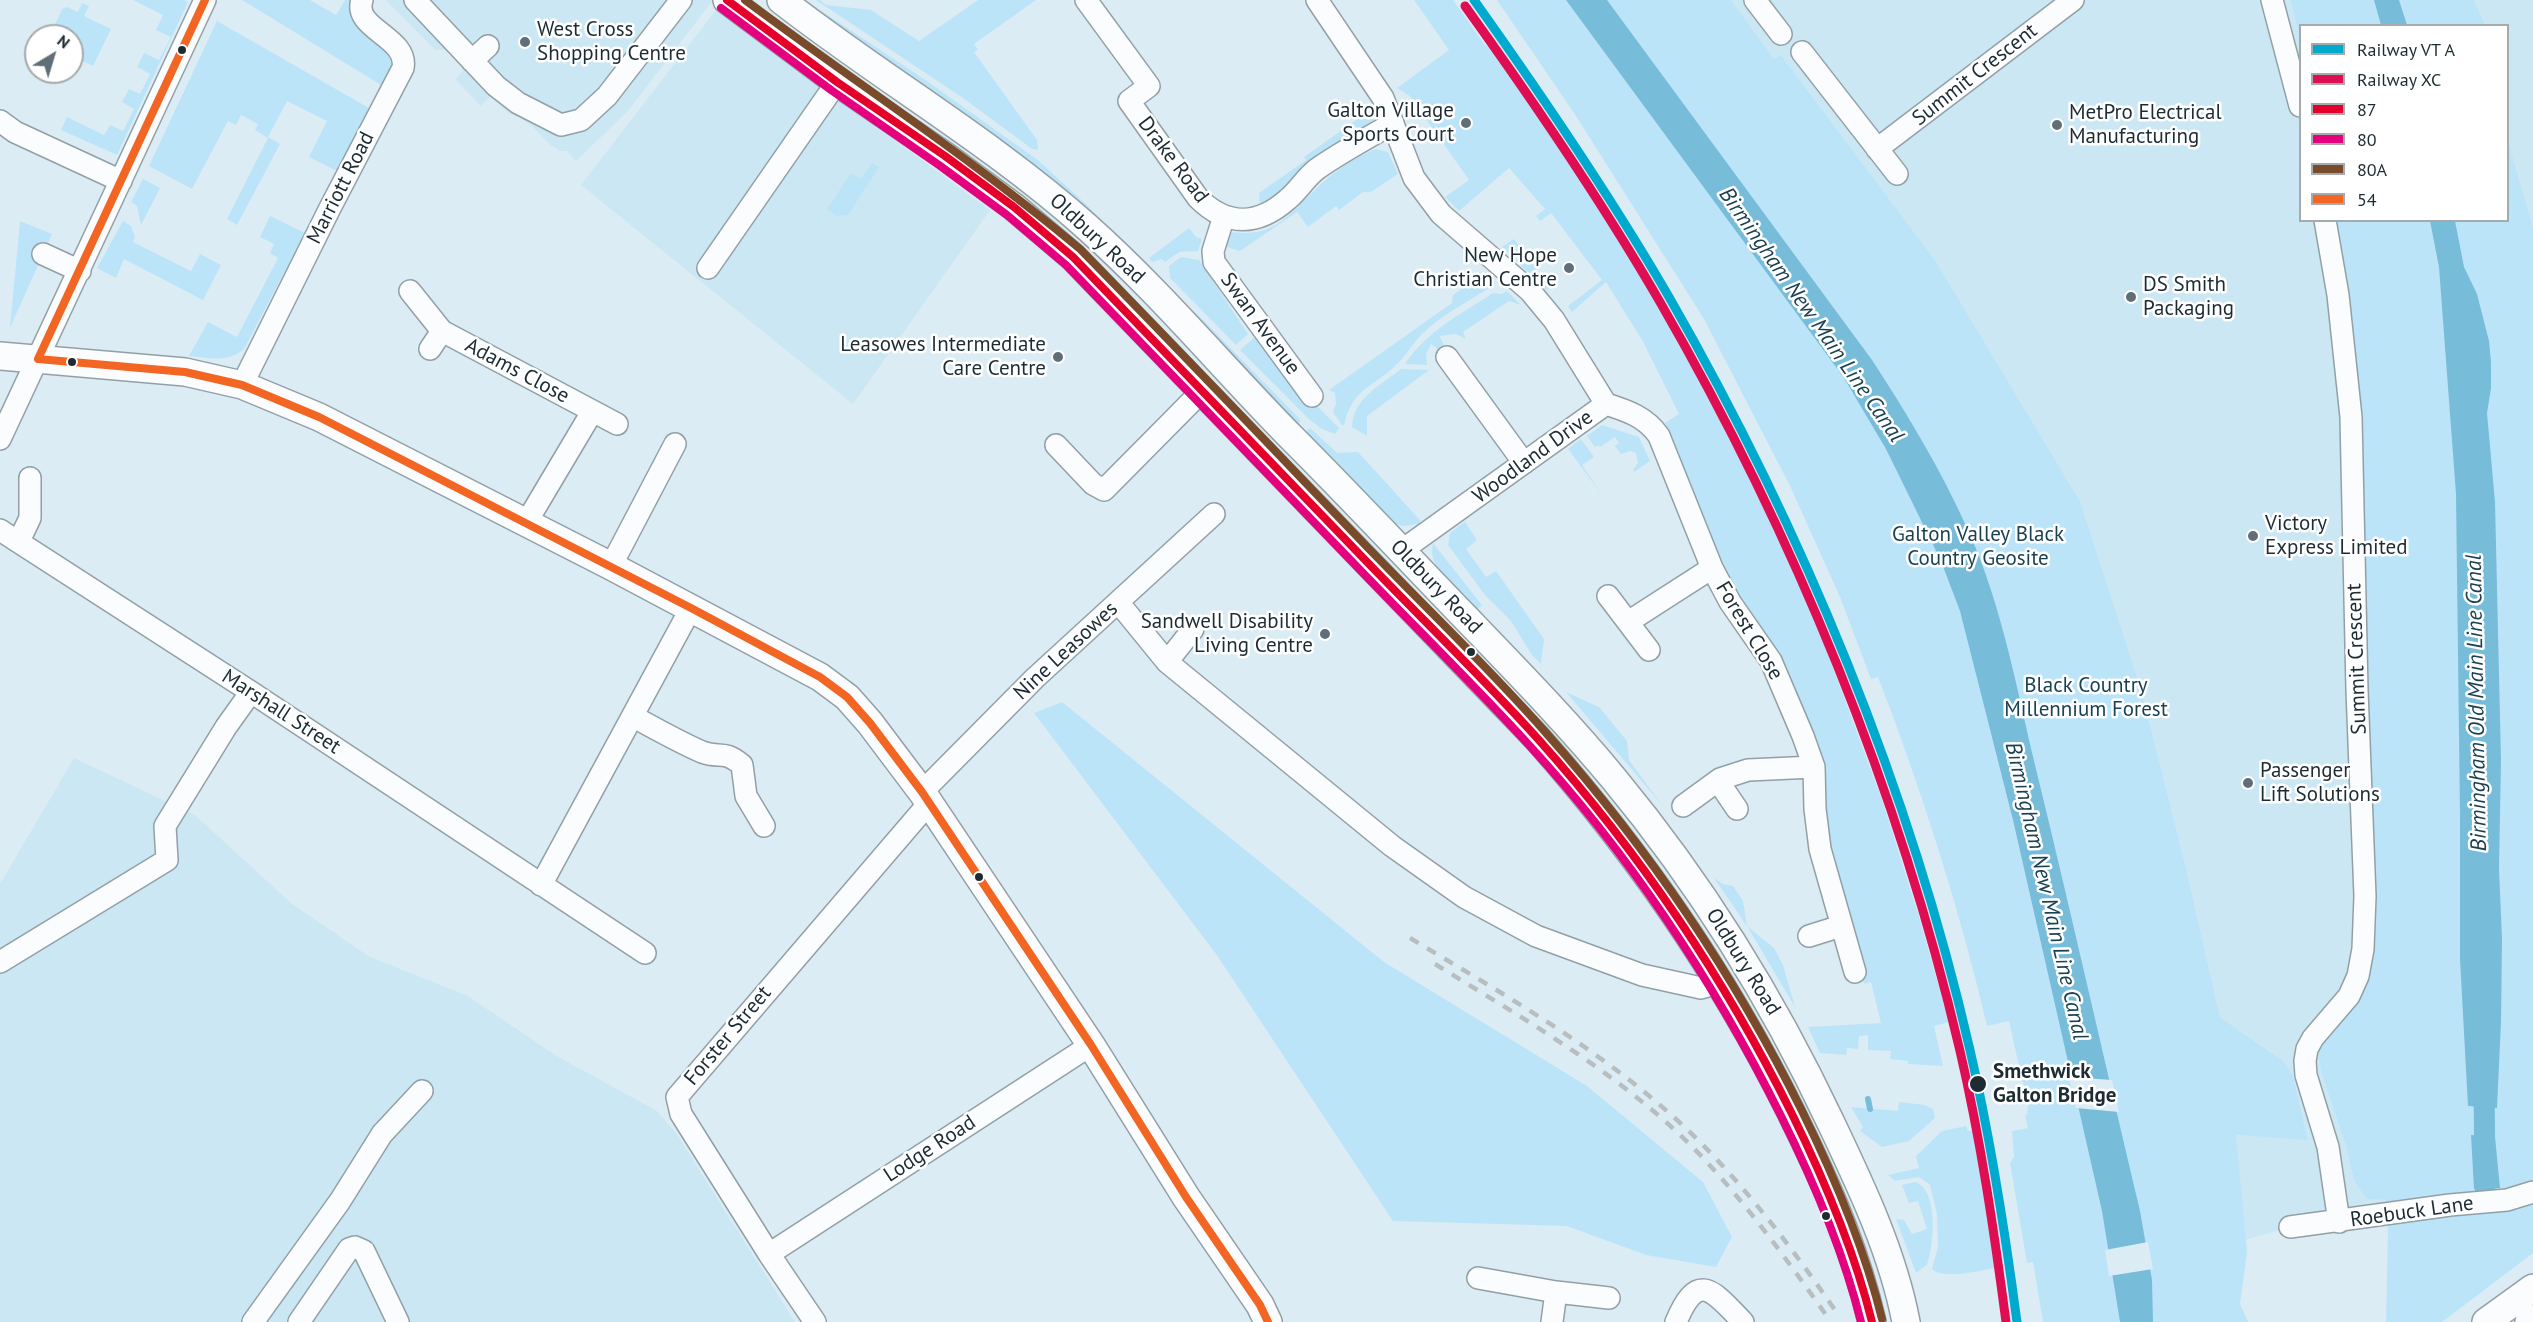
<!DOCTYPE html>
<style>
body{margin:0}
#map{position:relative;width:2533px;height:1322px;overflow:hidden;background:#dcecf4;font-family:"PT Sans",sans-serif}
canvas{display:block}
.legend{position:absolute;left:2299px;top:24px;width:210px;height:198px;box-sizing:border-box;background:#fff;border:2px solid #a5abad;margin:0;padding:8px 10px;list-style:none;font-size:18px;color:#1d2c33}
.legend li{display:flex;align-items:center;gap:12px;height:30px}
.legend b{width:30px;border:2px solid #a5abad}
.north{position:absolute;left:24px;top:24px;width:60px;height:60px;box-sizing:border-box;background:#fff;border:2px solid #a5abad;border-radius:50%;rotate:38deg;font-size:16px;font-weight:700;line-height:24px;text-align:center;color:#1d2c33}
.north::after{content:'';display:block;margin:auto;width:21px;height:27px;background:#606f77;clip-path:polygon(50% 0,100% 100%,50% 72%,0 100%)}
</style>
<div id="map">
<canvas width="2533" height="1322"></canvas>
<ul class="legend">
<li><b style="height:8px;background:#00a9ce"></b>Railway VT A</li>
<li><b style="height:8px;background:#df0d52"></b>Railway XC</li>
<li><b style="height:8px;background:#e4002b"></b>87</li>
<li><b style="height:8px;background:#e5007d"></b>80</li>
<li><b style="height:8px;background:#7a4b2a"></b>80A</li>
<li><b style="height:8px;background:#f26522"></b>54</li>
</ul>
<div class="north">N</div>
</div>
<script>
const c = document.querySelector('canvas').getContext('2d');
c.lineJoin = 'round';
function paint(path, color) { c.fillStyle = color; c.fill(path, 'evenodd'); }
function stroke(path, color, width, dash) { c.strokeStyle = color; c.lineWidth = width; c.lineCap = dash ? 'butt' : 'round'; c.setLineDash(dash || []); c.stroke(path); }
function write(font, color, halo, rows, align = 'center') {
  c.font = font + ' "PT Sans",sans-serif'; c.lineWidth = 5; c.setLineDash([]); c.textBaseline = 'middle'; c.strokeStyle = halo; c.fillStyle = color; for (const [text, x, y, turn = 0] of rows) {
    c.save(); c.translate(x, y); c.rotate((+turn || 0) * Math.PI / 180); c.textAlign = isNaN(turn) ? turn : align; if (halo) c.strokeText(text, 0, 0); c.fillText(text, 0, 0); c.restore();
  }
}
const built = new Path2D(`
 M 386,0 L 713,0 L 628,111 L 576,161 L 567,151 L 560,151 L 549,144 L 532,126 L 520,118 L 508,113 L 491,96 L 481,106 L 455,79 L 465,69 L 448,50 L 435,50 Z
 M 1731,0 L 2290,0 L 2300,37 L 2300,220 L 2344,221 L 2386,989 L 2322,1075 L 2346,1146 L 2354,1181 L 2377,1200 L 2386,1199 L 2386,1215 L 2290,1227 L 2245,1240 L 2235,1135 L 2308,1139 L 2293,1075 L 2283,1061 L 2220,1017 L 2185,864 L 2141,689 L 2080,501 L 1935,260 L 1781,55 L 1774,60 Z
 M 2474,0 L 2533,0 L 2533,227 L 2508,141 L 2508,26 L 2485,25 Z
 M 716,10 L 990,210 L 853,404 L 581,185 Z
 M 74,758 L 195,815 L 292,904 L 370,957 L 468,996 L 555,1055 L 657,1111 L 676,1133 L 795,1322 L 0,1322 L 0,884 Z`);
const green = new Path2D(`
 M 133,0 L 184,0 L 188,2 L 117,155 L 61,130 L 67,117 L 104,135 L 110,125 L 123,131 L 134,109 L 122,102 L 129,89 L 140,94 L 150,74 L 137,67 L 144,53 L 159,60 L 171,37 L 156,30 L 163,15 Z
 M 242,0 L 310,0 L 336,15 L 345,0 L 354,0 L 389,48 L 393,63 L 381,85 Z
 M 801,0 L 805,0 L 927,81 L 1039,161 L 1088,206 L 1122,242 L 1033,164 Z
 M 816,0 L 820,0 L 826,5 L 871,10 L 919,41 L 978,0 L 1036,0 L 974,44 L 978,50 L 974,52 L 1037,140 L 1038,150 L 1032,149 L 963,98 Z
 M 1414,0 L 1453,0 L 1485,45 L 1500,53 C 1594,191 1684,330 1757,480 C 1780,528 1800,577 1821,626 L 1818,627 L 1882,800 L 1917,910 L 1949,1022 L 1934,1026 L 1943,1066 L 1908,1064 L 1908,1061 L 1890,1059 L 1891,1051 L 1868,1050 L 1868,1035 L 1859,1036 L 1858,1049 L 1847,1048 L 1846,1055 L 1820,1053 L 1808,1027 L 1881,1023 L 1871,982 L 1864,984 L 1829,848 L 1822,804 L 1736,592 L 1712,541 L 1665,423 L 1679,414 L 1642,340 L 1606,282 L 1572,312 L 1568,306 L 1602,280 L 1551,213 L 1540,221 L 1536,216 L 1545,209 L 1509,168 L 1459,211 L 1445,197 L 1469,180 L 1410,96 L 1397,88 L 1449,50 Z
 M 1497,0 L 1731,0 L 1774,59 L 1781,55 L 1935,260 L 2080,501 L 2141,689 L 2185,864 L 2220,1017 L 2283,1061 L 2293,1075 L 2308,1140 L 2236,1135 L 2247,1252 L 2240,1304 L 2248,1322 L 2043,1322 L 2033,1262 L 2027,1263 L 2010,1163 L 2014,1157 L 2012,1131 L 2028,1128 L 2025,1115 L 2027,1115 L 2028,1105 L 2033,1104 L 2019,1074 L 2019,1066 L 2009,1021 L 1987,1026 C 1959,907 1922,791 1878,677 L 1871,679 L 1840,597 L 1790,486 L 1704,319 L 1576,116 Z
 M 2290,0 L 2474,0 L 2485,25 L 2300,26 L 2300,37 Z
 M 82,3 L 89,6 L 84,16 L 111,29 L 93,66 L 72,56 L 72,36 L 50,36 L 62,9 L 67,7 L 78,12 Z
 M 217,21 L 369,108 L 337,171 L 309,157 L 327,121 L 287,101 L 268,137 L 280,144 L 237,225 L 227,219 L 268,138 L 255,130 L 258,124 L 241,115 L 236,125 L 228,121 L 192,189 L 149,166 Z
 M 1376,106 L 1373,120 C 1354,134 1332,144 1313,158 C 1295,172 1281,196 1260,203 L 1259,193 L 1306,160 L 1304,157 Z
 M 2508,141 L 2533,227 L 2533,1253 L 2442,1322 L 2386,1322 L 2388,1228 L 2386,1200 L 2367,1199 L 2354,1181 L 2346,1146 L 2322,1075 L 2318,1051 L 2323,1040 L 2356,1004 L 2363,992 L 2371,964 L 2373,944 L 2354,350 L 2336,221 L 2508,220 Z
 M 1376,149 L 1388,152 L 1398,174 L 1371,192 L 1363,192 L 1339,210 L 1336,206 L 1308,227 L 1297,212 L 1240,251 L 1221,245 L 1225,231 C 1273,240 1286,217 1317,188 C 1332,173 1356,156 1376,149 Z
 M 872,163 L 879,167 L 848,215 L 837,216 L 827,209 L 851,173 L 861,179 Z
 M 143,179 L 160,188 L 141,225 L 137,206 L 131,202 Z
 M 270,216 L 305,233 L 244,349 C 228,363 209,358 189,356 L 208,322 L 237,337 L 278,258 L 270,253 L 274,244 L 260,237 Z
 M 20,221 L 52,234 L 10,328 Z
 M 123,221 L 131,226 L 135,237 L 133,242 L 191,271 L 200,254 L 221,265 L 203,300 L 124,259 L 116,278 L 97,268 Z
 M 1189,228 L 1196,237 L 1202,239 L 1198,251 L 1179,252 L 1165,262 L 1161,259 L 1152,262 L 1149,258 Z
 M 1514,239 L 1550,288 L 1546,290 L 1502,247 Z
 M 1181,257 L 1199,260 L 1248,334 L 1236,345 L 1170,278 L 1169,266 Z
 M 1485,273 L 1492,278 L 1489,288 C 1466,303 1440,316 1421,335 C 1412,344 1406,356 1397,364 C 1373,389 1354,385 1344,425 L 1342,425 L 1333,412 L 1336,404 L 1335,393 L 1329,390 L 1452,303 L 1453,295 Z
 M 1507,291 L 1521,305 L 1509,301 L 1463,332 L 1466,339 L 1456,334 L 1440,336 L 1446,351 L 1443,353 L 1431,344 L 1426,354 L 1427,365 L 1405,364 C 1427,331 1461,314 1493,293 L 1501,294 Z
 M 1191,311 L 1196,313 L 1301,420 L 1298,424 Z
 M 1257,335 L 1316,405 L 1339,428 L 1335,434 L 1322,429 L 1310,420 L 1240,350 Z
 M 1401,369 L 1429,370 L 1367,416 L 1367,436 L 1352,427 C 1353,398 1381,385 1401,369 Z
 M 1602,425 L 1639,437 L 1650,461 L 1634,472 L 1633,470 L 1638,463 L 1636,453 L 1630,451 L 1621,454 L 1615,446 L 1619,443 L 1615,437 L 1600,447 L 1598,445 L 1595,447 L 1587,436 Z
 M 1310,428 L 1337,453 L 1358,452 L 1420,520 L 1419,524 L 1403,526 L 1389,522 L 1306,432 Z
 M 1581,439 L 1594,457 L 1582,465 L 1602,495 L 1568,449 Z
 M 1465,522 L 1477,540 L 1466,549 L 1486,577 L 1496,571 L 1544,639 L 1541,664 L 1532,655 L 1511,621 L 1485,595 L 1448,545 L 1450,533 Z
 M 1433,543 L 1482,605 L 1477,610 C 1460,593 1426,570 1433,543 Z
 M 1566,692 L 1599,707 L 1627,741 L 1629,760 L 1662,805 Z
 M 1062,702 L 1384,962 L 1587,1086 L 1703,1182 L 1732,1237 L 1716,1267 L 1646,1255 L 1567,1226 L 1393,1221 L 1216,954 L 1034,713 Z
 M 1714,878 L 1723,884 L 1733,886 L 1743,901 L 1747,926 L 1774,948 L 1783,965 L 1795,1007 L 1747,926 Z
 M 1899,1102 L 1925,1105 L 1933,1109 L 1935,1118 L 1909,1141 L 1882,1147 L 1860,1131 L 1863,1127 L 1851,1107 L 1898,1111 Z
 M 1966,1126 L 1968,1131 L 1979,1129 L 2001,1267 C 1985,1269 1944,1281 1932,1269 L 1938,1247 L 1937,1215 L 1930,1185 L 1919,1177 L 1895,1181 L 1888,1175 L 1919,1168 L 1916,1156 L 1942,1131 Z
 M 1915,1182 C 1939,1189 1934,1246 1927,1265 L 1916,1273 L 1896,1219 L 1904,1220 L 1912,1234 L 1927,1229 L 1918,1201 L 1909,1203 L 1902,1185 Z`);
const water = new Path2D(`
 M 1566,0 L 1607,0 L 1872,360 C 1908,415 1941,470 1968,530 C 2002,605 2017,690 2036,769 C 2072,916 2105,1064 2140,1211 L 2152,1280 L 2153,1322 L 2120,1322 L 2102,1211 L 2013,820 L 1960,611 L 1941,561 L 1886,449 L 1844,378 Z
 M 2374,0 L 2399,0 L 2407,25 L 2381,25 Z
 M 2430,221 L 2455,221 L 2464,267 L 2477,294 L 2489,341 L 2491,362 L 2491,388 L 2487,413 L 2495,502 L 2501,760 L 2499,869 L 2502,939 L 2501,1022 L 2497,1108 L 2468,1106 L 2460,959 L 2460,814 L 2456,494 L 2439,267 Z
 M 2471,1135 L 2495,1137 L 2500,1188 L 2474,1189 Z`);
const pier = new Path2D(`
 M 2069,1077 L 2112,1080 L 2119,1112 L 2076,1108 Z
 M 2148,1242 L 2153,1269 L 2109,1276 L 2105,1250 Z`);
const stream = new Path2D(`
 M 1868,1099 L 1870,1109`);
const canal = new Path2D(`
 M 2484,1081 L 2485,1188`);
const minor = new Path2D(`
 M 415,0 L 496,86 L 518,103 L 561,125 L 581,120 L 607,96 L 681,0
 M 1086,0 L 1149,86 L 1129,101 L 1198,198 C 1227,227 1258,226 1288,199 C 1299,190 1306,177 1317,169 C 1341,152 1368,138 1393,123
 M 1317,0 L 1383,98 L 1414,178 L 1441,214 L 1530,291 L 1554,320 L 1606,404 L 1401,551
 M 1755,0 L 1781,34
 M 2272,0 L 2300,106
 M 1802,52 L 1897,174
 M 472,61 L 488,46
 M 0,121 L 15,132 L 121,181
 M 1877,149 L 2073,0
 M 1224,216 L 1213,251 L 1214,262 L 1312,396
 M 2325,220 L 2338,295 L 2351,417 L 2357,690 L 2365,896 L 2363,949 L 2358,976 L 2349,996 L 2313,1038 L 2307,1049 L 2305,1061 L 2306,1075 L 2328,1147 L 2339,1222
 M 43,254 L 80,271
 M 708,268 L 837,82
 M 410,291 L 442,331 L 617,424
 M 430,349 L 442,331
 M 1447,357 L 1524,463
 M 242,385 L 330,208 L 403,68 C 409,37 352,29 362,0
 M 1606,404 C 1628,411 1646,417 1659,436 L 1712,568 L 1730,602 L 1771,661 L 1803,736 L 1814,767 L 1815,809 L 1820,849 L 1855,972
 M 0,439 L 205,0
 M 1056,445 L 1093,484 L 1104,490 L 1203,390
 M 526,523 L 592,412
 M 0,530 L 251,692 L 645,953
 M 19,541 L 30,518 L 30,478
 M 611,566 L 675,444
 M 1608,596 L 1649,650
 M 1118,602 L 1167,662 L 1392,846 L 1464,897 L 1536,936 L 1642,975 L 1701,988 L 1719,983
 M 1628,622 L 1712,568
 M 1167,662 L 1193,629
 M 634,717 C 656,729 679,742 702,752 C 720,759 723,749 742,765 L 746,796 L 764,826
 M 1718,781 L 1737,809
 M 922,792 L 1035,678 L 1214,514
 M 1683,806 L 1720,779 L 1748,770 L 1814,767
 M 541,885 L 691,608
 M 1809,936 L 1841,926
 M 0,962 L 167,860 L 165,826 L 226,727 L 251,692
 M 2290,1227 L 2450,1205 L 2507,1200 L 2533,1192
 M 769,1254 L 1091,1045
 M 1478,1278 L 1556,1292 L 1609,1298
 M 253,1322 L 340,1201 L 382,1134 L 422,1091
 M 299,1322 L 349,1249 L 355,1247 L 364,1251 L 398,1322
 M 815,1322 L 769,1254 L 681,1114 L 677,1097 L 929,803
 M 1552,1322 L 1556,1292
 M 1676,1322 C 1698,1269 1713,1291 1743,1322`);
const major = new Path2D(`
 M 727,0 L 837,82 L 945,156 L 1014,207 L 1073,257 L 1537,738 C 1644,859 1735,993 1804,1139 C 1833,1199 1857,1257 1872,1322
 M 781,0 C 881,78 992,142 1087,227 C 1160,292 1223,368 1291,437 C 1350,496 1406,556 1464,616 C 1515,669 1567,722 1614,779 C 1701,884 1773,1000 1831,1123 C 1861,1186 1893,1253 1906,1322
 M 0,356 L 185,372 L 242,385 L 319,417 L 611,566 L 820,677 L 847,697 L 870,723 L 922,792 L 1091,1045 L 1186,1197 L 1260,1305 L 1268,1322
 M 2486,1322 L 2533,1288
 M 2529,1322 L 2533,1319`);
const rail = new Path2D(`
 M 1410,938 C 1510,998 1614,1057 1697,1139 C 1750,1192 1795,1252 1837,1313
 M 1435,964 C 1527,1021 1628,1078 1703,1158 C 1748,1206 1788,1261 1826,1315`);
const bus1 = new Path2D(`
 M 727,0 L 837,82 L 945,156 L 1014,207 L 1073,257 C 1172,359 1270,462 1369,564 C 1425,622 1484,679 1538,739 C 1639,852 1725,979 1792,1114 C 1825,1181 1854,1249 1872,1322`);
const bus2 = new Path2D(`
 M 721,8 L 831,90 L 939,165 L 1007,215 L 1066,265 C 1165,368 1265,471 1365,575 C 1419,631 1475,686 1528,744 C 1629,854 1714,982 1781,1116 C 1814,1182 1843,1250 1861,1322`);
const bus3 = new Path2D(`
 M 745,0 C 856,83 973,159 1080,249 C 1178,349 1275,451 1373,553 C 1431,613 1492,671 1547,734 C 1648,848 1734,974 1802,1111 C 1835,1178 1864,1246 1882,1319`);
const bus4 = new Path2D(`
 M 205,0 L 38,359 L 185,372 L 242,385 L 319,417 L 691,608 L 820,677 L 847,697 L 870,723 L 922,792 L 1091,1045 L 1186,1197 L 1260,1305 L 1268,1322`);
const rail1 = new Path2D(`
 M 1474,0 C 1543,97 1610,195 1669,297 C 1803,530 1910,789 1970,1050 C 1991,1140 2005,1231 2017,1322`);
const rail2 = new Path2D(`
 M 1465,6 C 1534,102 1601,200 1660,302 C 1794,534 1899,790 1960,1051 C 1981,1141 1994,1231 2006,1322`);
const markers = [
 [525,42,6,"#606f77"],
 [182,50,5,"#1d2c33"],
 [1466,123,6,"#606f77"],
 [2057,125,6,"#606f77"],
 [1569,268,6,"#606f77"],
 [2131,297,6,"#606f77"],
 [1058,357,6,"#606f77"],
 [72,362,5,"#1d2c33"],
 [2253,536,6,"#606f77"],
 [1325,634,6,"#606f77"],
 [1471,652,5,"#1d2c33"],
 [2248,783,6,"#606f77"],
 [979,877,5,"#1d2c33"],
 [1978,1084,9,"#1d2c33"],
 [1826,1216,5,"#1d2c33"]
];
const poiNames = [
 ["West Cross",537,30],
 ["Shopping Centre",537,54],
 ["Galton Village",1454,111,"right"],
 ["Sports Court",1454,135,"right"],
 ["MetPro Electrical",2069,113],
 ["Manufacturing",2069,137],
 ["New Hope",1557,256,"right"],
 ["Christian Centre",1557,280,"right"],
 ["DS Smith",2143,285],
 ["Packaging",2143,309],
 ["Leasowes Intermediate",1046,345,"right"],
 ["Care Centre",1046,369,"right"],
 ["Victory",2265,524],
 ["Express Limited",2265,548],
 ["Sandwell Disability",1313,622,"right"],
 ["Living Centre",1313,646,"right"],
 ["Passenger",2260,771],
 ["Lift Solutions",2260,795]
];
const streetNames = [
 ["Summit Crescent",1975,75,-38],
 ["Drake Road",1173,160,53],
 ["Marriott Road",341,188,-63],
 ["Oldbury Road",1097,239,43],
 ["Swan Avenue",1260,324,54],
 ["Adams Close",517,371,28],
 ["Woodland Drive",1533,457,-36],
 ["Oldbury Road",1436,587,46],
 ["Forest Close",1749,631,59],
 ["Nine Leasowes",1066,651,-43],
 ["Summit Crescent",2357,659,-92],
 ["Marshall Street",281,712,33],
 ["Oldbury Road",1743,962,58],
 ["Forster Street",728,1036,-50],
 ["Lodge Road",930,1149,-33],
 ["Roebuck Lane",2412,1212,-8]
];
const parkNames = [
 ["Galton Valley Black",1978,535],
 ["Country Geosite",1978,559],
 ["Black Country",2086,686],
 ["Millennium Forest",2086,710]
];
const stopNames = [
 ["Smethwick",1993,1072],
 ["Galton Bridge",1993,1096]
];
const waterNames = [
 ["Birmingham New Main Line Canal",1811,315,55],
 ["Birmingham Old Main Line Canal",2477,703,-91],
 ["Birmingham New Main Line Canal",2046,891,77]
];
paint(built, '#cbe7f4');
paint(green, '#bce4f8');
paint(water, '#77bcd9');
paint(pier, '#dcecf4');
stroke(stream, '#77bcd9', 6);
stroke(canal, '#77bcd9', 21);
stroke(minor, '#92a0a6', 24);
stroke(major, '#92a0a6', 30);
stroke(minor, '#fafcfd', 21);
stroke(major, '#fafcfd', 27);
stroke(rail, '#b8bdbf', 4.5, [10, 10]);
stroke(bus1, '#e4002b', 8);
stroke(bus2, '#e5007d', 8);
stroke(bus3, '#7a4b2a', 8);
stroke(bus4, '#f26522', 8);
stroke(rail1, '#00a9ce', 9);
stroke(rail2, '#df0d52', 9);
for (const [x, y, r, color] of markers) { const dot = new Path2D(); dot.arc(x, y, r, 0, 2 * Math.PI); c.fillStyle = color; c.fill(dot); stroke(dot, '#fff', 2); }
write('21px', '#1d2c33', '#fff', poiNames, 'left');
write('21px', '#1d2c33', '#fff', streetNames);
write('21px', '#194152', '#fff', parkNames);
write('bold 21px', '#1d2c33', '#fff', stopNames, 'left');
write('italic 22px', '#194152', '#fff', waterNames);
</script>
